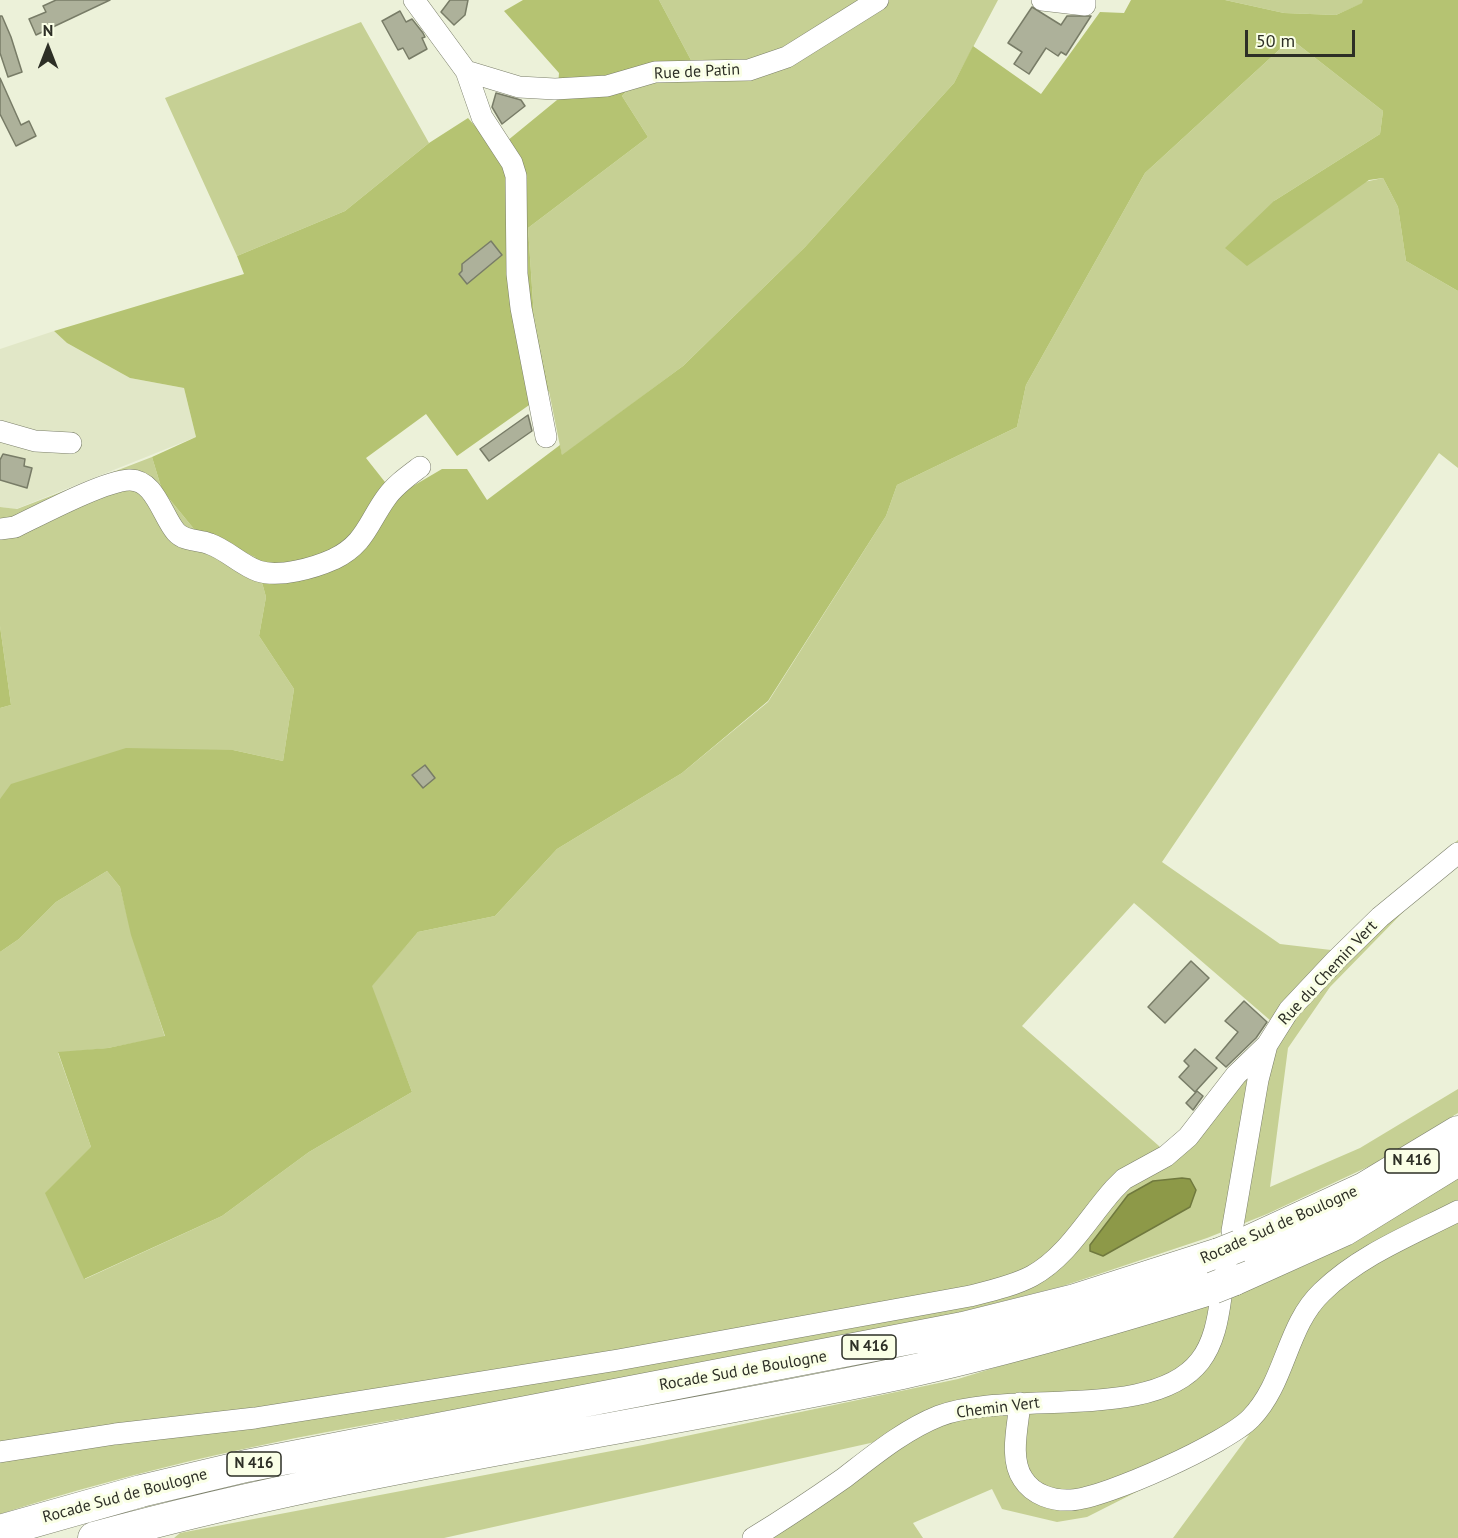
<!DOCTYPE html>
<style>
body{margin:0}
#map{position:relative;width:1458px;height:1538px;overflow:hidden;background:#ecf1d9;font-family:"PT Sans",sans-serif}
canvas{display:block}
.north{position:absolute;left:18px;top:18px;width:60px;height:60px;-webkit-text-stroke:4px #faffe6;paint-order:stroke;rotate:0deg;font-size:16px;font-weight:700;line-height:24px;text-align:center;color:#2d2f26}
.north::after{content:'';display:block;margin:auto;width:21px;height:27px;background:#2d2f26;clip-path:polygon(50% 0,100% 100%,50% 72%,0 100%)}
.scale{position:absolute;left:1245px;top:30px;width:110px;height:27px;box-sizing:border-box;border:3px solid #2d2f26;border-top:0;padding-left:8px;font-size:18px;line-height:21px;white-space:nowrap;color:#2d2f26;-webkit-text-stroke:4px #faffe6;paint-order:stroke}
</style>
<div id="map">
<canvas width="1458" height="1538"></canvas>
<div class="north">N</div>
<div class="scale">50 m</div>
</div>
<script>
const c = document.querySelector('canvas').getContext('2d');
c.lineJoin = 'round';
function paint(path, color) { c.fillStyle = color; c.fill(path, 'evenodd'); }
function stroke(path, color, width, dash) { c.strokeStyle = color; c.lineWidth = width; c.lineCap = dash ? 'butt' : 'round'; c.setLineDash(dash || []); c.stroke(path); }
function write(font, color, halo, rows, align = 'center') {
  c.font = font + ' "PT Sans",sans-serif'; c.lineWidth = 6; c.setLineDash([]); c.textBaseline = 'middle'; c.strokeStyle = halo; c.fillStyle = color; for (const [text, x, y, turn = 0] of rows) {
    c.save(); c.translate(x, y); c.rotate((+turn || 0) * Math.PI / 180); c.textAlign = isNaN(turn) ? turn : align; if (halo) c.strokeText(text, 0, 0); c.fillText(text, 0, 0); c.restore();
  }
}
const built = new Path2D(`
 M 54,331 L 67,343 L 130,378 L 184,388 L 196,437 L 16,509 L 0,507 L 0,349 Z`);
const green = new Path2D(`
 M 659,0 L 998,0 L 954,83 L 805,247 L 683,366 L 562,456 L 534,317 L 528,228 L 648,137 L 622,96 L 650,66 L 692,62 Z
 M 1225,0 L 1363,0 L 1363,3 L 1336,15 L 1284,13 Z
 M 361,22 L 429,143 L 345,211 L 237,256 L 165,98 Z
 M 1291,39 L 1383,111 L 1380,134 L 1274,201 L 1383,178 L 1398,207 L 1406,261 L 1458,291 L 1458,468 L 1439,453 L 1162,862 L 1280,944 L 1331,950 L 1458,840 L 1458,866 L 1407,908 L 1330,987 L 1288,1048 L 1270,1187 L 1360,1148 L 1458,1089 L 1458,1113 L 1374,1164 L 1267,1214 L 1207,1238 L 1063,1286 L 929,1320 L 431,1414 C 285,1437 140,1469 0,1514 L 0,952 L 19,939 L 56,902 L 107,871 L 120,887 L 132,935 L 165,1037 L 108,1048 L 58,1053 L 91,1147 L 85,1279 L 222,1216 L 309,1152 L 412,1092 L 371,986 L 418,932 L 495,916 L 557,849 L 682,773 L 768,702 L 886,516 L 897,485 L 1017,427 L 1026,385 L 1145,173 ZM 1134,903 L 1271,1021 L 1181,1152 L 1168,1158 L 1159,1146 L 1022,1026 Z
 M 152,457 L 162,490 L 194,529 L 255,557 L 266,597 L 259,636 L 294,689 L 283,761 L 233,750 L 0,799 L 0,708 L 11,705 L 0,626 L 0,507 L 17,509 Z
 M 1458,1177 L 1458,1538 L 1173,1538 L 1249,1435 L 1087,1517 L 1057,1522 L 1002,1509 L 992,1489 L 913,1523 L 923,1538 L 744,1538 L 884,1440 L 444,1538 L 174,1538 L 180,1533 L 643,1445 L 958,1379 L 1255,1287 L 1310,1263 L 1394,1217 Z`);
const forest = new Path2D(`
 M 523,0 L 659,0 L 692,62 L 650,66 L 622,96 L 648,137 L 528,228 L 534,317 L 549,391 L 457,456 L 426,414 L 366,458 L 396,496 L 442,469 L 467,469 L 487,500 L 560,445 L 562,455 L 683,366 L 805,247 L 954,83 L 973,46 L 1041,94 L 1100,12 L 1124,13 L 1131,0 L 1225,0 L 1284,13 L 1336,15 L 1362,3 L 1363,0 L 1458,0 L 1458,291 L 1406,261 L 1398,207 L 1383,178 L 1369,180 L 1247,266 L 1225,248 L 1274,201 L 1380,134 L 1383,111 L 1291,39 L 1145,173 L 1026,385 L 1017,427 L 897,485 L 886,516 L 768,701 L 682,773 L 557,849 L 495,916 L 418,932 L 372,986 L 412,1092 L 309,1152 L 222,1216 L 84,1279 L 45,1193 L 91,1147 L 58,1052 L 108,1048 L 165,1036 L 131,935 L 120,887 L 107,871 L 56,902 L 19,939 L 0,952 L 0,799 L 11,784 L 126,748 L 233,750 L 283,761 L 294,689 L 259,636 L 266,597 L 255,557 L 194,529 L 162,490 L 152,457 L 196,437 L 184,388 L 130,378 L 67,343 L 54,331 L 244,274 L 237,256 L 345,211 L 429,143 L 468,118 L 496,150 L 557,100 L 559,73 L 504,11 Z
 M 0,626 L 11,705 L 0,708 Z`);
const water = new Path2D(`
 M 1182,1178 L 1190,1179 L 1196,1190 L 1190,1207 L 1103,1256 L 1090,1251 L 1090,1245 L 1128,1195 L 1153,1181 Z`);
const building = new Path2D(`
 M 56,0 L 110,0 L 36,35 L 29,19 L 46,12 L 43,6 Z
 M 450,0 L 468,0 L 465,15 L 454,25 L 441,12 Z
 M 1032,7 L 1061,25 L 1067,16 L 1091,16 L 1066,55 L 1061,52 L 1058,56 L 1046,48 L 1029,74 L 1014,64 L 1022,52 L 1008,43 Z
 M 400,11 L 406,22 L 412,19 L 423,33 L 425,37 L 422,38 L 427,49 L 409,59 L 403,48 L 398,50 L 382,21 Z
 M 0,16 L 2,16 L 11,37 L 22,72 L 8,77 L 0,53 Z
 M 0,78 L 21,125 L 29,121 L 36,136 L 16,146 L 0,114 Z
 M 496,93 L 521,100 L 525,106 L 502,124 L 492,107 Z
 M 491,241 L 502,255 L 467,284 L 459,274 L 462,271 L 462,264 Z
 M 528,415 L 532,431 L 489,461 L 480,449 Z
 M 3,454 L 25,459 L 24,466 L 32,468 L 27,488 L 0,480 L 0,460 Z
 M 425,765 L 435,778 L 423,788 L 412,775 Z
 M 1191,961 L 1209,978 L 1165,1023 L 1148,1007 Z
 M 1244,1001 L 1267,1022 L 1256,1038 L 1226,1067 L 1216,1058 L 1238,1032 L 1225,1021 Z
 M 1195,1049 L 1217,1068 L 1195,1092 L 1179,1077 L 1189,1066 L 1184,1061 Z
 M 1197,1091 L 1203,1096 L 1193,1110 L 1186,1103 Z`);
const minor = new Path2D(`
 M 414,0 L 466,71 L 482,117 L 512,163 L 516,176 L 517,274 L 521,308 L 546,437
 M 1042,0 L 1085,5 L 1085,0
 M 466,71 L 519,87 L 555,89 L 607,86 L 655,72 L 749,70 L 787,57 L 878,0
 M 0,431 L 35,441 L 71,443
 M 0,529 L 15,527 C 40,515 104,481 129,480 C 155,479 162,516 176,532 C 185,542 198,539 210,544 C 227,550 241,565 258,571 C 279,578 314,568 334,559 C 365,544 368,523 386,498 C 395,485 408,476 420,467
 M 1232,1231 L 1258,1080 L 1267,1045 L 1289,1010 L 1336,960 L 1380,917 L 1458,853
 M 1020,1403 C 1018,1426 1009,1459 1023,1479 C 1033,1495 1053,1501 1071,1500 C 1106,1498 1227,1443 1251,1418 C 1286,1382 1286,1326 1322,1292 C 1360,1255 1411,1235 1458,1211
 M 0,1452 L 115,1434 L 255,1418 L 394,1396 L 618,1360 L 970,1296 C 990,1291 1013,1286 1032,1276 C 1067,1257 1088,1218 1114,1189 L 1124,1179 L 1166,1156 L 1188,1137 L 1236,1075 L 1267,1045
 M 753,1538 C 784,1519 814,1499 844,1478 C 874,1455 904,1430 939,1416 C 1011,1389 1153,1422 1200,1361 C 1214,1343 1218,1319 1221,1297`);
const highway = new Path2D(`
 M 1239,1246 L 1365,1188 L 1458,1132
 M 1233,1280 L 1344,1230 L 1458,1160
 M 0,1531 L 141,1491 L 246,1466 L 963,1328 L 1075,1300 L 1219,1254
 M 94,1538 C 359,1465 633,1430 902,1373 C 1007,1350 1110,1320 1213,1288`);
const highwayBridge = new Path2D(`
 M 1219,1254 L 1239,1246
 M 1213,1288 L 1233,1280`);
const shields = [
 [1412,1161,54],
 [869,1347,54],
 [254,1464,54]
];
const shieldNames = [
 ["N 416",1412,1161],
 ["N 416",869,1347],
 ["N 416",254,1464]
];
const streetNames = [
 ["Rue de Patin",697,72,-3],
 ["Rue du Chemin Vert",1328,973,-47],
 ["Rocade Sud de Boulogne",1279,1225,-24],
 ["Rocade Sud de Boulogne",743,1371,-10],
 ["Chemin Vert",998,1408,-7],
 ["Rocade Sud de Boulogne",125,1496,-15]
];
paint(built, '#e1e7c7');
paint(green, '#c6d094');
paint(forest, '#b5c372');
paint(water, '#8d9948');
stroke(water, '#70793e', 1.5);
paint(building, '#adb19a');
stroke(building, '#787c67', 1.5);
stroke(minor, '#7b7f6a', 22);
stroke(highway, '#7b7f6a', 33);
stroke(minor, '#fff', 21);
stroke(highway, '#fff', 32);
stroke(highwayBridge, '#7b7f6a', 33, []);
stroke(highwayBridge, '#fff', 32);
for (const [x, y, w] of shields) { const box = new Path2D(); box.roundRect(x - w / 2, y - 12, w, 24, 4.5); c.fillStyle = '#faffe6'; c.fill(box); stroke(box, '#2d2f26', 1.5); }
write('bold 15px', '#2d2f26', null, shieldNames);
write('16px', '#2d2f26', '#faffe6', streetNames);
</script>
